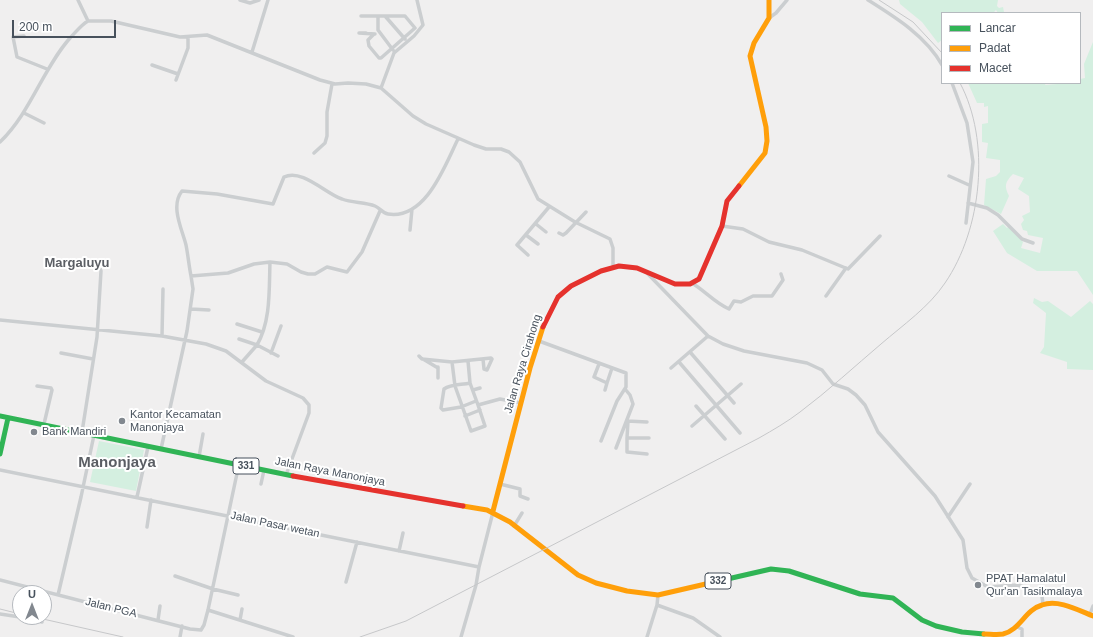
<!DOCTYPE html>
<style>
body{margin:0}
#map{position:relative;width:1093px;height:637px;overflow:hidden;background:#f0efef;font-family:Helvetica,sans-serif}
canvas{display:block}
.legend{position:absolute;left:941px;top:12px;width:140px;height:72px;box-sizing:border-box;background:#fff;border:1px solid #b5b9be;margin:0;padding:5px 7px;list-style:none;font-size:12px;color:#47515c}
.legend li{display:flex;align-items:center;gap:8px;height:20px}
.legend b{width:20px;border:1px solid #b5b9be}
.north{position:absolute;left:12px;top:585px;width:40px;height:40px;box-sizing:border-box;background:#fff;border:1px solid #b5b9be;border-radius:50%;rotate:0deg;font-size:11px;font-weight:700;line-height:16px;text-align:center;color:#47515c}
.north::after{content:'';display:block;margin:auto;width:14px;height:18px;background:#82888f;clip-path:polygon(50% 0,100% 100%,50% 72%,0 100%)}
.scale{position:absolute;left:12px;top:20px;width:104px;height:18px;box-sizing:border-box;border:2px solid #47515c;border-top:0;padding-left:5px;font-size:12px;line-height:14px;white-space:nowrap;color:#47515c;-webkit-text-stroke:3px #fff;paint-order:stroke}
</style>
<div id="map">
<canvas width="1093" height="637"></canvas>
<ul class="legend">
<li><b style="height:5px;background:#30b455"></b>Lancar</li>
<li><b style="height:5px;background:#ff9f0a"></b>Padat</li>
<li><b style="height:5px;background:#e5322d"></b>Macet</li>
</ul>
<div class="north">U</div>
<div class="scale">200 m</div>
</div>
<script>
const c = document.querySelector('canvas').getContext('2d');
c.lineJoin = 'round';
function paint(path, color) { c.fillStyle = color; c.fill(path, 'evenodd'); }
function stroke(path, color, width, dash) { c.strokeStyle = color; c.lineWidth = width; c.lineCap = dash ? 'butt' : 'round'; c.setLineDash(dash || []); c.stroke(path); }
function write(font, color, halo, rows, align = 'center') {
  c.font = font + ' Helvetica,sans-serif'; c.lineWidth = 4; c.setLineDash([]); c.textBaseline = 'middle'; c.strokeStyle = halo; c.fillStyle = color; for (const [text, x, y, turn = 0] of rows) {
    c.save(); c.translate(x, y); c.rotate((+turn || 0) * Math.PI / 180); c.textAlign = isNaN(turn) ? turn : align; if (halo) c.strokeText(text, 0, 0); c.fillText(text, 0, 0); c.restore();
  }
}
const green = new Path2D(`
 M 899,0 L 998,0 L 997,6 L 999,8 L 1003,7 L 1004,12 L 998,13 L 996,10 L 993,13 L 942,13 L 942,40 L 938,43 L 922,22 L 900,4 Z
 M 1093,42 L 1093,295 L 1077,271 L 1037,271 L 1007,253 L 993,231 L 1003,224 L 1007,228 L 1009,226 L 1023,242 L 1021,248 L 1040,253 L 1043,238 L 1028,235 L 1027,231 L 1023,230 L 1021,224 L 1024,220 L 1022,216 L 1030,212 L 1029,196 L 1018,189 L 1024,178 L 1013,174 C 1005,182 1004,186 1009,196 L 1001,214 L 984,205 L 986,179 L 996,176 L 1000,172 L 1000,160 L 986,158 L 988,143 L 982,142 L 982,124 L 988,123 L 988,106 L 984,107 L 984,103 L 977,103 L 968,83 L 1046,83 L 1045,85 C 1056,84 1068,83 1080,83 L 1080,79 L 1085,78 L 1084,64 Z
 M 1034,298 L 1042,302 L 1048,301 L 1071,317 L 1090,301 L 1093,304 L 1093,370 L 1067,369 L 1067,362 L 1040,353 L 1044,347 L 1046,313 L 1033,303 Z
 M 99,441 L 144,450 L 136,491 L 90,482 Z`);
const street = new Path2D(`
 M 78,0 L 88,21
 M 240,0 L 250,3 L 259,0
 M 868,0 C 895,17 926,36 942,65
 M 361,16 L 405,16 L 415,28 L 381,58 L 379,58 L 369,46 L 368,40 L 374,34
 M 378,16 L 378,30 L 393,50
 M 385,16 L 405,39
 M 769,18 L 776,13 L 787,0
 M 366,33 L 359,33 L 375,34
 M 24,36 L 13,37 L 17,57 L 47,69
 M 252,52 L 268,0
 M 152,65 L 178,74
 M 176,80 L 188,48 L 188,38
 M 952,83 L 967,123 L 973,162 L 966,223
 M 381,88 L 394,53 L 414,36 L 423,25 L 417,0
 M 24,113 L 44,123
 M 0,142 C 31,112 42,70 70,38 C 76,32 81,25 88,21 L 111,21 L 180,37 L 207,35 L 320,80 L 335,84 L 348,83 L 366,84 L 381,88 L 413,116 L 426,124 L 474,145 L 486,149 L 501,149 L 509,152 L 520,162 L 538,199 L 575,222 L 610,239 L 613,248 L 613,267
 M 314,153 L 325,143 L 327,136 L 327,112 L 332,84
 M 949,176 L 969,185
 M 968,203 L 987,208 L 998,215 L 1022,239 L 1033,243
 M 536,224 L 546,232
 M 722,226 L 743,229 L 769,242 L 802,250 L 848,269 L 880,236
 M 410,230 L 412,209
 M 559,233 L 563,235 L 566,233 L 586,212
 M 526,235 L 538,244
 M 528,255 L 517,245 L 549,207
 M 647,273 L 708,336 L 723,344 L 744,351 L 807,363 L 822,370 L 833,384 L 848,389 L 856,395 L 865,405 L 878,432 L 935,496 L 963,540 L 967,568 L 972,578 L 988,587 L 1018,585 L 1038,592 L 1042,596 L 1043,604
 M 191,276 C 189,266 188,255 186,245 C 182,229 170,206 182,191 L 217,194 L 273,204 L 284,177 C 302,168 326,194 342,199 C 352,203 365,202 375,206 C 380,208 382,213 388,214 C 426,220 445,165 458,139
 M 692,283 C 705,291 715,303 729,309 L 734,301 L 741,302 L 753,296 L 772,296 L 783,280 L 781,274
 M 826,296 L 846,268
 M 191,309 L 209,310
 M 0,320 L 162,336 L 206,344 L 226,351 L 266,381 L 303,398 L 309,405 L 309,413 L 286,475
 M 237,324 L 262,332
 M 162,336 L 163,289
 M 239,339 L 257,345 C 271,321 269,289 270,262
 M 539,341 L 626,373 L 626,387 L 617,401 L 601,441
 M 690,352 L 734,403
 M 61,353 L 93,359
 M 271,353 L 281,326
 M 419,356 L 422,359 L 452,362 L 491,358 L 492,359 L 487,370 L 484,369 L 483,359
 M 423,359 L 438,368
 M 468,361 L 470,383 L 478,405 L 500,399 L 521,403
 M 242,362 L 257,345 L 278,356
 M 452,362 L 455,386 L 471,431 L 485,426 L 478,405
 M 679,362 L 740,433
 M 599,364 L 594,377 L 607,383 L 605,390
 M 438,367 L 438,378
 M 671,368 L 708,336
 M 470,383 C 462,385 451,384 444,389 L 441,408 L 443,410 L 461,407 L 476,401
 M 607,383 L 612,368
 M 37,386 L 51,388 L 52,390 L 44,424
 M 473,390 L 480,388
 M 696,406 L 725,439
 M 465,416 L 480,410
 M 627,421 L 647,422
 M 628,421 L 627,438 L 649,438
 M 692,426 L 741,384
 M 82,432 L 97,337 L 101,271 L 100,268 L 85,266
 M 627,438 L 627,452 L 647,454
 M 616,448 L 633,404 L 630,395 L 625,389
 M 161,449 L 187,331 L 193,289 L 191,276 L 228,273 L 254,264 L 270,262 L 287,264 L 301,272 L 308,274 L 315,274 L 327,267 L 347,272 L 362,252 L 380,211
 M 199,457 L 203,434
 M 0,470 L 479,567 L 476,585 L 461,637
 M 261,484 L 264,470
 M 500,484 L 520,489 L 520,496 L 528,499
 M 137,497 L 148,447
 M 948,517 L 970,484
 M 514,526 L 522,513
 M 147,527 L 151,500
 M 399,551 L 403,533
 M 479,567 L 493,512
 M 175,576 L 213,589 L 238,595
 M 0,580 L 190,629 L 201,630 L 204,625 L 208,610 L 239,464
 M 346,582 L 357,542
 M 58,595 L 81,497 L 94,435
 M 657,605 L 693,618 L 720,637
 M 208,610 L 293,637
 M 0,614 L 20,617
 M 1090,614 L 1093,606
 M 21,617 L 42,622
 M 158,620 L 160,606
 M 240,620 L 242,609
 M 1017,627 L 1022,629 L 1022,637
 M 180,637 L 182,626
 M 647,637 L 657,605 L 658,595`);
const fast = new Path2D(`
 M 0,416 L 293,476
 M 0,454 L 8,418
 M 710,583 L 771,569 L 789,571 L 860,594 L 893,598 L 922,620 L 936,626 L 962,632 L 984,634`);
const slow = new Path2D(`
 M 739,186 L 765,153 L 767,141 L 766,127 L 750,56 L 754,43 L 769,18 L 769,0
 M 463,506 L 487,510 L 510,522 L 578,575 L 596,583 L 627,591 L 658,595 L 710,583
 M 493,511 L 530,368 L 543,327
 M 984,634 C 990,634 997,635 1003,634 C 1020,630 1025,610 1042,605 C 1058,599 1078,610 1093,616`);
const jam = new Path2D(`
 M 543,327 L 558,297 L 571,286 L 601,271 L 619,266 L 637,268 L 675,284 L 690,284 L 699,279 L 722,226 L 727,201 L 739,186
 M 293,476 L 463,506`);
const rail = new Path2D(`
 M 879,0 L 913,22 L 942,53
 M 0,609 L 20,614
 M 34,617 L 123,637
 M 360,637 L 406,621 L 759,438 C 773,430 787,422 800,412 C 828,391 855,366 881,344 C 903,325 929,307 945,283 C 982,229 991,141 960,83`);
const markers = [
 [122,421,4,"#82888f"],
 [34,432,4,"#82888f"],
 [978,585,4,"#82888f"]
];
const shields = [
 [246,466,26],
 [718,581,26]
];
const shieldNames = [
 ["331",246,466],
 ["332",718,581]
];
const streetNames = [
 ["Jalan Raya Cirahong",523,364,-73],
 ["Jalan Raya Manonjaya",330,472,11],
 ["Jalan Pasar wetan",275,525,12],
 ["Jalan PGA",111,608,14]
];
const poiNames = [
 ["Kantor Kecamatan",130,415],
 ["Manonjaya",130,428],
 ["Bank Mandiri",42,432],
 ["PPAT Hamalatul",986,579],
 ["Qur'an Tasikmalaya",986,592]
];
const quarterNames = [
 ["Margaluyu",77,263]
];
const districtNames = [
 ["Manonjaya",117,463]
];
paint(green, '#d4efe0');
stroke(street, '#cbced0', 3.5);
stroke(fast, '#30b455', 5);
stroke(slow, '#ff9f0a', 5);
stroke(jam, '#e5322d', 5);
stroke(rail, '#c6c7c9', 1);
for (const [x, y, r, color] of markers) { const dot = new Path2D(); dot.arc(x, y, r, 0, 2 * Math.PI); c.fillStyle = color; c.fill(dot); stroke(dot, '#fff', 1.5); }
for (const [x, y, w] of shields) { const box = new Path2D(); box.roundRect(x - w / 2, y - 8, w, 16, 3); c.fillStyle = '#fff'; c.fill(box); stroke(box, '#47515c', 1); }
write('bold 10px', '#47515c', null, shieldNames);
write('11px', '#47515c', '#fff', streetNames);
write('11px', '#47515c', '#fff', poiNames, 'left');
write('bold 13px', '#5b5e64', '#fff', quarterNames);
write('bold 15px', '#5b5e64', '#fff', districtNames);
</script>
